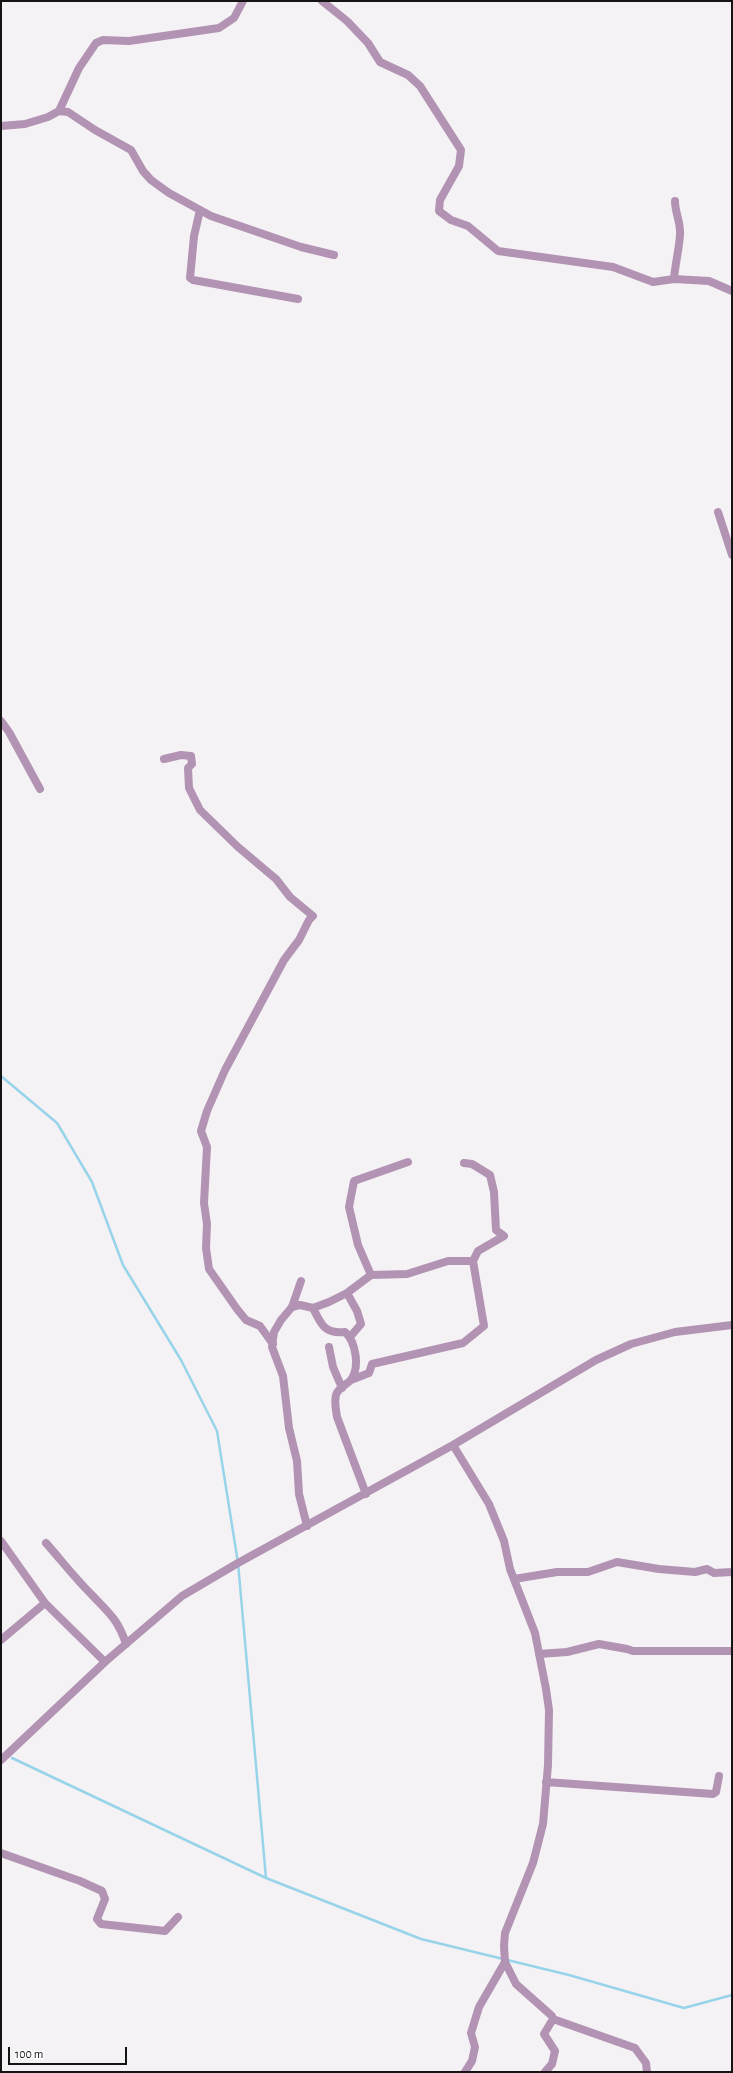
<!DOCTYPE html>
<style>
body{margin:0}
#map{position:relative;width:733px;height:2073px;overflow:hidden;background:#f5f2f5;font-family:"Alegreya Sans",sans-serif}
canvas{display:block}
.frame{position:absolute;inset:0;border:2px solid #151415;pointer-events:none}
.scale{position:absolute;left:8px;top:2047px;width:119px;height:18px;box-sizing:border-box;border:2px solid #151415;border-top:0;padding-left:5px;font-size:12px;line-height:14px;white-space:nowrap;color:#151415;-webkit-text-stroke:3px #fff;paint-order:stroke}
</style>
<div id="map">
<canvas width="733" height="2073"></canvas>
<div class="frame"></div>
<div class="scale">100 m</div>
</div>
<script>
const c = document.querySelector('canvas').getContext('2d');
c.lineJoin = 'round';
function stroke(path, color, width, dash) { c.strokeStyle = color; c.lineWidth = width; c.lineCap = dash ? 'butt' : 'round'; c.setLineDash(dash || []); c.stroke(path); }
const stream = new Path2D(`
 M 1,1076 L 57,1123 L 92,1182 L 123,1265 L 181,1360 L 217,1431 L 238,1563 L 266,1878
 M 12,1758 L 266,1878 L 421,1939 L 569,1975 L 684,2008 L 732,1995`);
const street = new Path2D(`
 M 322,1 L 347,21 L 368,43 L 380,62 L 408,75 L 420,86 L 461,150 L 459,166 L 440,200 L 439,211 L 451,220 L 468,226 L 498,251 L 613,267 L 653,282 L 674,279
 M 59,111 L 79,68 L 96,43 L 103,40 L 129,41 L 219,28 L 234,18 L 243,1
 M 1,126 L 25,124 L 48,117 L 59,111 L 68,112 L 95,130 L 131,150 L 143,171 L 151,180 L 169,193 L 211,216 L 301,247 L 334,255
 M 675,201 C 675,213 681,223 680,235 C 679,250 675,265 674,279 L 709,281 L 732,291
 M 200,210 L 194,236 L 190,278 L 193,280 L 298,299
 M 718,512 L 732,555
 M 1,721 L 9,732 L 40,789
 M 164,759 L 181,755 L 191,756 L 192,764 L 188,768 L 189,788 L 200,810 L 238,847 L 276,879 L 290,897 L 313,916 L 309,920 L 299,940 L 284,960 L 225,1070 L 207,1111 L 201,1131 L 207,1147 L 204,1203 L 207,1224 L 206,1248 L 209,1269 L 237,1309 L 246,1320 L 260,1326 L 273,1344
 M 371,1275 L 358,1245 L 349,1207 L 354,1181 L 408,1162
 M 301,1281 L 292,1307 L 281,1320 L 274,1332 L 272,1347 L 283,1376 L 289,1428 L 297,1461 L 299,1494 L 307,1526
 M 347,1293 L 357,1311 L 361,1324 L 350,1337
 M 292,1307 L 300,1305 L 313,1308 L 329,1302 L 347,1293 L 371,1275 L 407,1274 L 448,1261 L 473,1261
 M 313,1308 C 321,1325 325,1334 345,1332 C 356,1342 360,1367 351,1380 C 346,1385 338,1388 336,1395 C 334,1402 336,1410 337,1417 L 366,1494
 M 329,1347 L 333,1367 L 342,1388
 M 351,1380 L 369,1373 L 372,1364 L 463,1343 L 484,1326 L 473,1261 L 478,1251 L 504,1236 L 496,1230 L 494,1192 L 490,1175 L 472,1164 L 464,1163
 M 453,1445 L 489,1504 L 504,1541 L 510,1569 L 535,1633 L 546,1689 L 549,1710 L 548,1765 L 543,1824 L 533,1863 L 505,1933 L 504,1946 L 505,1962 L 516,1984 L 552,2016 L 553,2019 L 544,2034 L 555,2051 L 552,2064 L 545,2072
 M 1,1541 L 45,1603 L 105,1662
 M 46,1543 C 61,1560 75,1578 91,1594 C 108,1612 118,1619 126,1644
 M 514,1579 L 557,1572 L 588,1572 L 617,1562 L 659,1569 L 695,1572 L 707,1569 L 714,1573 L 732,1572
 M 1,1640 L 45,1603
 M 539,1654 L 567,1652 L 599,1644 L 627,1649 L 633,1651 L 732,1651
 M 1,1760 L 106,1661 L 182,1596 L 238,1563 L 453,1445 L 596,1360 L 631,1344 L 675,1332 L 732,1325
 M 546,1782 L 713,1794 L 716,1792 L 719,1776
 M 1,1853 L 80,1881 L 102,1891 L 105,1899 L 97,1919 L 101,1924 L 165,1931 L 178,1917
 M 553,2019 L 635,2048 L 646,2063 L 647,2072
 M 465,2072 L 472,2061 L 475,2047 L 471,2033 L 479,2007 L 505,1962`);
stroke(stream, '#98d4e9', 2.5);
stroke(street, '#b393b3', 8);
</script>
